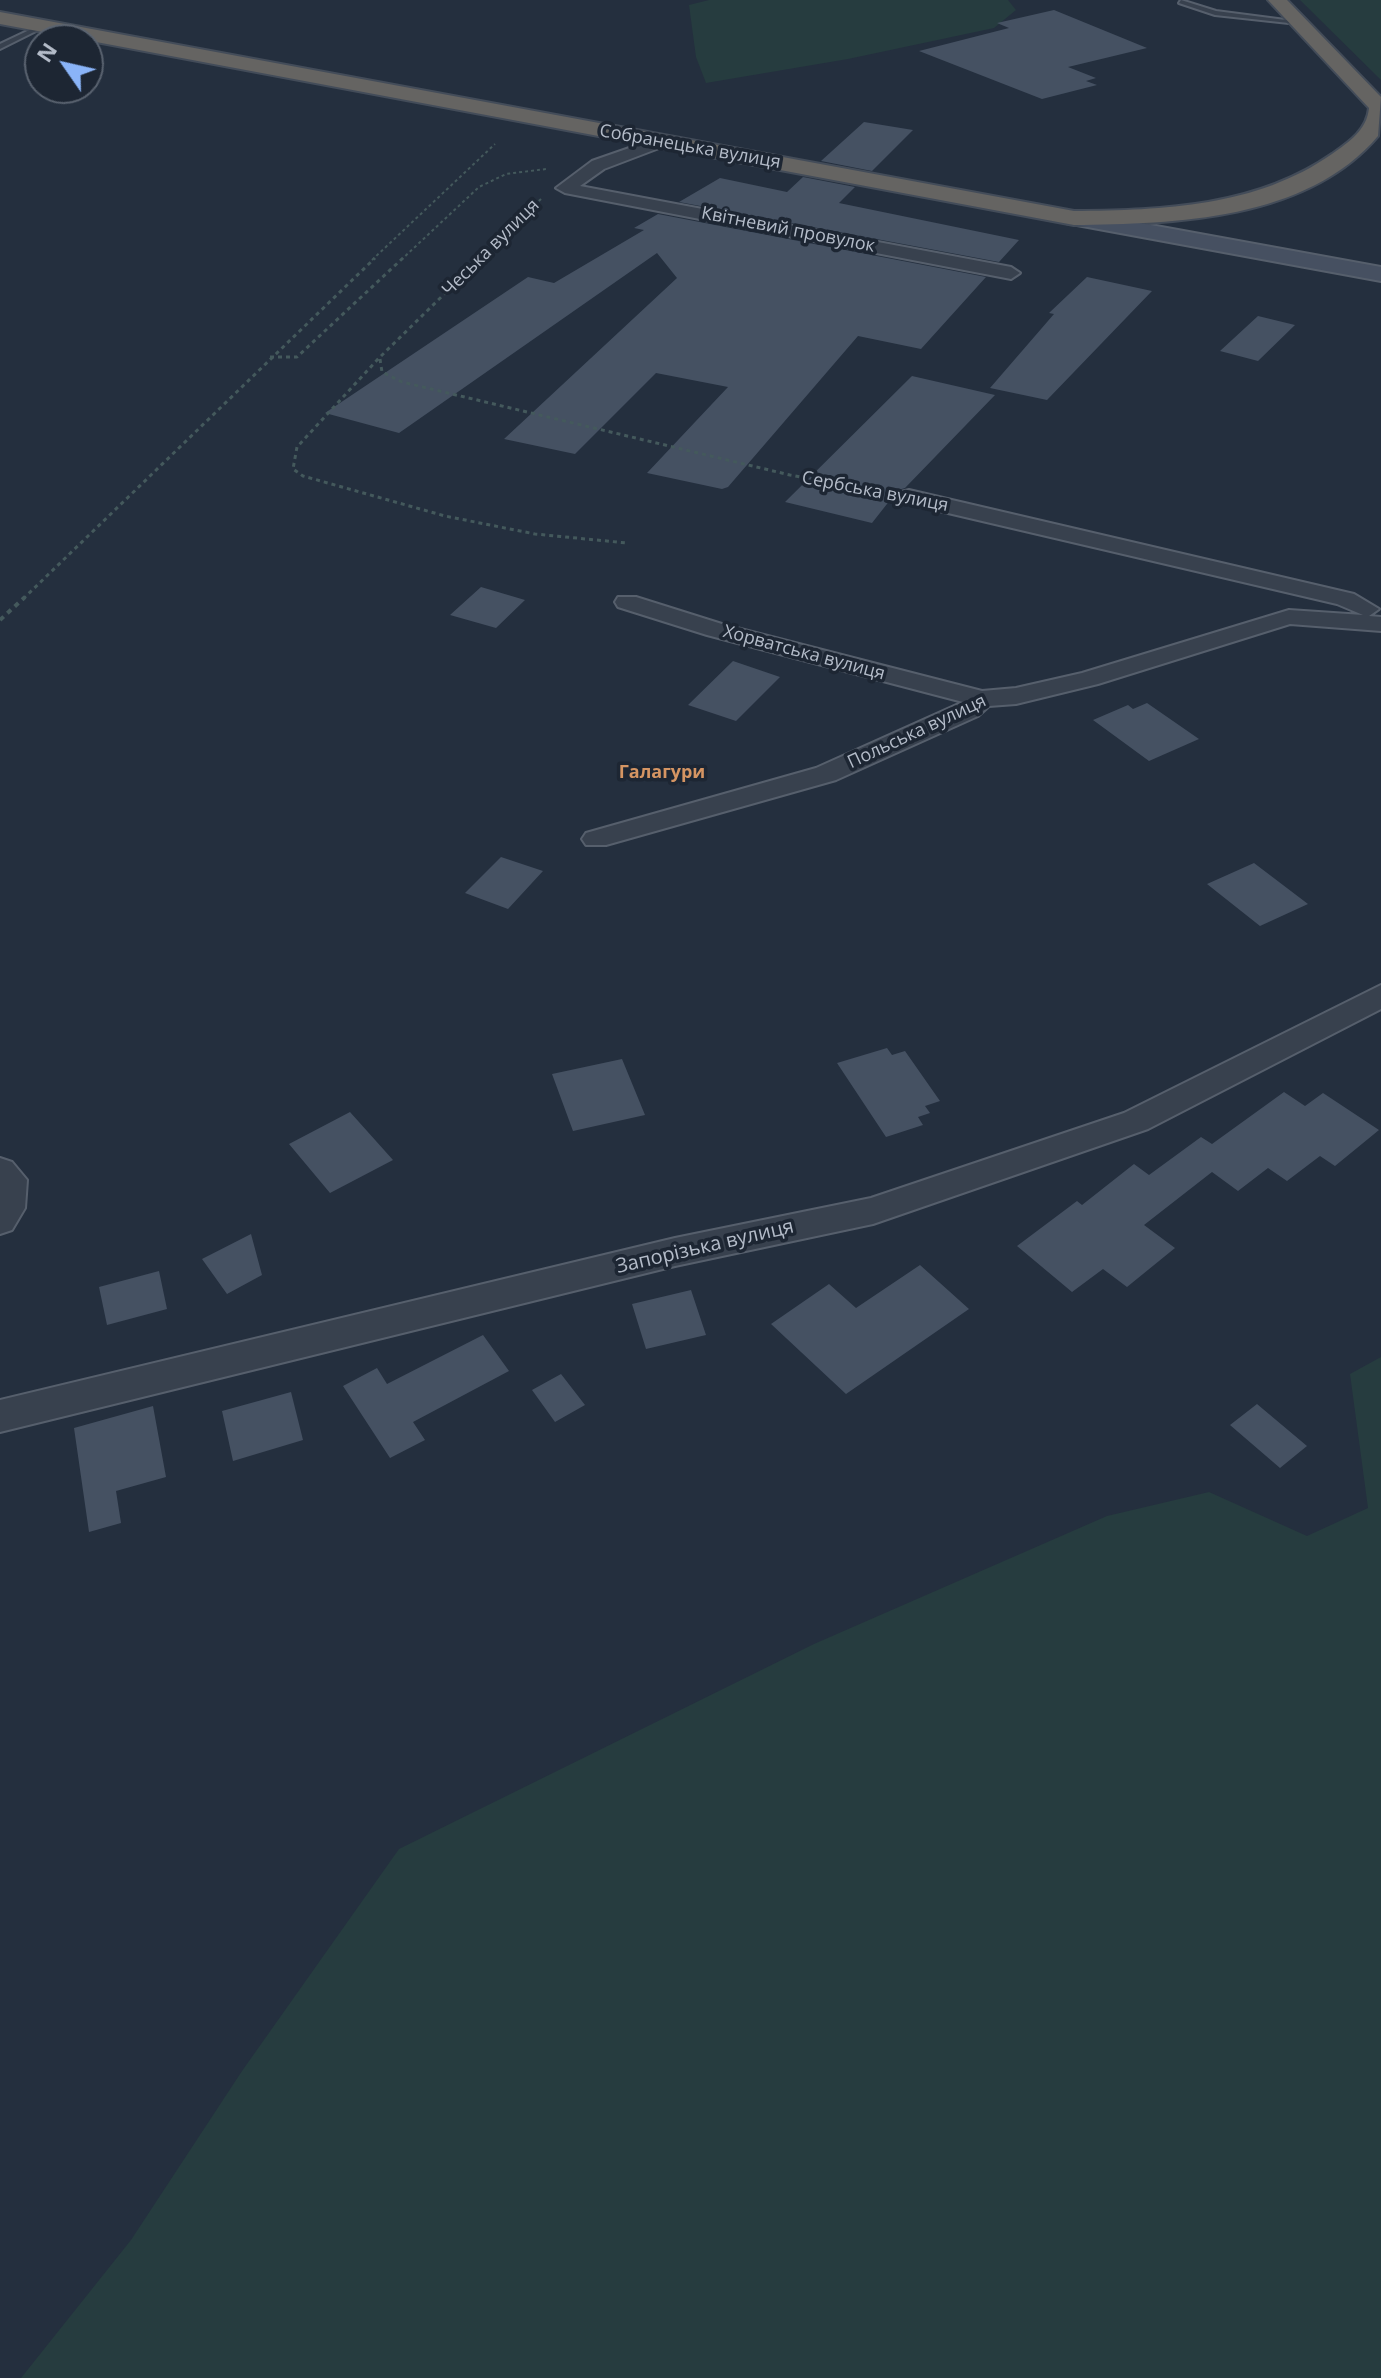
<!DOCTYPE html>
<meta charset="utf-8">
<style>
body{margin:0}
#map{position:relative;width:1381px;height:2378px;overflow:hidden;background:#242f3e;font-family:"Open Sans",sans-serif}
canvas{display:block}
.north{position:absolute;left:24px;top:24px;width:80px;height:80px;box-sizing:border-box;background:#1d2633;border:2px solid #59626f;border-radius:50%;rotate:304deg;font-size:22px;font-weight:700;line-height:32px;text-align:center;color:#b4bcc9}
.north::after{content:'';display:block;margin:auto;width:28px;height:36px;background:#8ab4f8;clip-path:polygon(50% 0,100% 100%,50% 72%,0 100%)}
</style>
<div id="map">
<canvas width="1381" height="2378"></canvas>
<div class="north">N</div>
</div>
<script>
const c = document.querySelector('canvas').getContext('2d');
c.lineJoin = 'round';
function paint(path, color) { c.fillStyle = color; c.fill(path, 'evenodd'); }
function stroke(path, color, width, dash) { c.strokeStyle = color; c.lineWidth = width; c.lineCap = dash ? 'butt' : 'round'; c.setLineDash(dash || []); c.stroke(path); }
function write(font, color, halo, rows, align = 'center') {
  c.font = font + ' "Open Sans",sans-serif'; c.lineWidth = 7; c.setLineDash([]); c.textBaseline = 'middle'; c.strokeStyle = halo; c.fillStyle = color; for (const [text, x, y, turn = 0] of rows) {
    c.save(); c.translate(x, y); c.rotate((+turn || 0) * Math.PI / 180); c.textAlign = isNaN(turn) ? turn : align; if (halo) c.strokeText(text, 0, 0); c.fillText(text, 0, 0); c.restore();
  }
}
const green = new Path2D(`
 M 709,0 L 1008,0 L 1016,10 L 994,28 L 848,59 L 706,83 L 696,57 L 689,5 Z
 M 1300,0 L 1381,0 L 1381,80 Z
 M 1381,1357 L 1381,2378 L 21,2378 L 131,2240 L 242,2071 L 399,1849 L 814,1644 L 1107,1516 L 1209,1492 L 1307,1536 L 1368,1508 L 1350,1374 Z`);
const building = new Path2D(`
 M 1054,10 L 1147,48 L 1068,67 L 1096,78 L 1086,81 L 1097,85 L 1042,99 L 919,51 L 1009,28 L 997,23 Z
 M 864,122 L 913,130 L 872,171 L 821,161 Z
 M 803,177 L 855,187 L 839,203 L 1019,240 L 999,262 L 679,202 L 720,178 L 787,192 Z
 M 658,214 L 986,277 L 921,349 L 858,336 L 728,487 L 722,489 L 647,473 L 728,387 L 656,373 L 575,454 L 504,439 L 677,278 L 657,253 L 399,433 L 325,413 L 528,277 L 554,283 L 644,230 L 634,228 Z
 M 1087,277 L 1152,291 L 1047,400 L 990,388 L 1054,314 L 1049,313 Z
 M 1258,316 L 1295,325 L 1258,361 L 1220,351 Z
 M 912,376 L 995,395 L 905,488 L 898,490 L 872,523 L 785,502 Z
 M 481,587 L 525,600 L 496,628 L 450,615 Z
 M 733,661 L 780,677 L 736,721 L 688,705 Z
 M 1147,703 L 1199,739 L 1149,761 L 1093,720 L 1128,705 L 1133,709 Z
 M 501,857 L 543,871 L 508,909 L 465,893 Z
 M 1254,863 L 1308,904 L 1260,926 L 1207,884 Z
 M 887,1048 L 892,1055 L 905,1051 L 940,1101 L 925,1106 L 930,1113 L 918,1117 L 923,1125 L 886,1137 L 837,1063 Z
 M 622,1059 L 645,1115 L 573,1131 L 552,1074 Z
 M 1284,1092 L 1305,1106 L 1323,1093 L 1379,1130 L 1335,1166 L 1320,1156 L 1287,1181 L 1268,1168 L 1238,1191 L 1212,1172 L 1144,1225 L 1175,1248 L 1127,1287 L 1103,1269 L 1072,1292 L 1017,1246 L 1077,1201 L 1082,1205 L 1134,1164 L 1149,1175 L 1201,1137 L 1212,1144 Z
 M 350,1112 L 393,1160 L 330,1193 L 289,1144 Z
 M 251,1234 L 262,1275 L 227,1294 L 202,1259 Z
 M 920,1265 L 969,1309 L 846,1394 L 771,1324 L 829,1284 L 856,1308 Z
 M 159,1271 L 167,1309 L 107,1325 L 99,1287 Z
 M 691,1290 L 706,1335 L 646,1349 L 632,1304 Z
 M 483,1335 L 509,1371 L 413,1422 L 425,1440 L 390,1458 L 343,1386 L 377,1368 L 387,1384 Z
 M 561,1374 L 585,1405 L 555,1422 L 532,1390 Z
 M 291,1392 L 303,1440 L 233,1461 L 222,1411 Z
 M 1257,1404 L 1307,1446 L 1280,1468 L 1230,1425 Z
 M 153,1406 L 166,1477 L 116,1491 L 121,1523 L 89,1532 L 74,1428 Z`);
const pathFar2 = new Path2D(`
 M 372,260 L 495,144
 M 401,260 L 479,187 L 506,174 L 546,169
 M 479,260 L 542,198`);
const pathFar1 = new Path2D(`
 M 481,258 L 379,358 L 297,447 L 293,469 L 303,476 L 445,516 L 535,534 L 627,543
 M 270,357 L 297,357 L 403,258
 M 380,359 L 382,372 L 402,382 L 790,475 L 880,492
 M 23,599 L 375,258`);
const path = new Path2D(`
 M 0,620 L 25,597`);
const service = new Path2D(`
 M 1181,0 L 1216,11 L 1301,22 L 1298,24 L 1215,15 L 1179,3 Z
 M 42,24 L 44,27 L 0,49 L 0,44 Z`);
const minor = new Path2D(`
 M 661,137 L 669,142 L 667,145 L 604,169 L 580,186 L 1011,267 L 1020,273 L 1011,279 L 565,193 L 556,188 L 592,161 Z
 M 909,490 L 1354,594 L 1379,609 L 1369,616 L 1381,617 L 1381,631 L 1290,624 L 1098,684 L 1016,704 L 989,706 L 978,716 L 836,780 L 606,845 L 586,845 L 582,839 L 586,833 L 816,768 L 963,702 L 707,635 L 618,607 L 615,602 L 618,597 L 636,597 L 725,625 L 982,691 L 1016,688 L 1082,673 L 1289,610 L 1363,615 L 1337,604 L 901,502 L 898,497 L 901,492 Z
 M 1381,985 L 1381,1009 L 1148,1129 L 873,1224 L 675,1266 L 0,1432 L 0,1400 L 675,1238 L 871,1198 L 1124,1113 Z
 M 0,1158 L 12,1162 L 27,1180 L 25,1208 L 12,1230 L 0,1234 Z`);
const secondary = new Path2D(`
 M 1074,211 L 1381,267 L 1381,281 L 1066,223 L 1063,218 L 1066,213 Z`);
const trunk = new Path2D(`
 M 1268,0 L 1287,0 L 1381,97 L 1378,136 C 1307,220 1175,224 1074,225 L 0,24 L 0,12 L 1074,211 C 1164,210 1256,207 1332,154 C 1349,142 1367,130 1369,108 Z`);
const farStreetnames = [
 ["Собранецька вулиця",690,147,10],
 ["Квітневий провулок",788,230,11],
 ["Чеська вулиця",491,248,-45],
 ["Сербська вулиця",875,492,11],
 ["Хорватська вулиця",804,653,15],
 ["Польська вулиця",917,732,-25]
];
const farNeighbourhoodnames = [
 ["Галагури",662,773]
];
const streetNames = [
 ["Запорізька вулиця",705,1247,-13]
];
paint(green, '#263c3f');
paint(building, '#455162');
stroke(service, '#565f6c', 4);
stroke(minor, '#565f6c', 4);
stroke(secondary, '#565f6c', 4);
stroke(trunk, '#434c59', 4);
stroke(pathFar2, '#44595c', 2, [3, 3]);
stroke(pathFar1, '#44595c', 3, [4, 4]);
stroke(path, '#44595c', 4, [5, 5]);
paint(service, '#38414e');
paint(minor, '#38414e');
paint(secondary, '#465061');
paint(trunk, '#656462');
write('18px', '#b4bcc9', '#1d2633', farStreetnames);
write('bold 18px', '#d59563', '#1d2633', farNeighbourhoodnames);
write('20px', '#b4bcc9', '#1d2633', streetNames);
</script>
